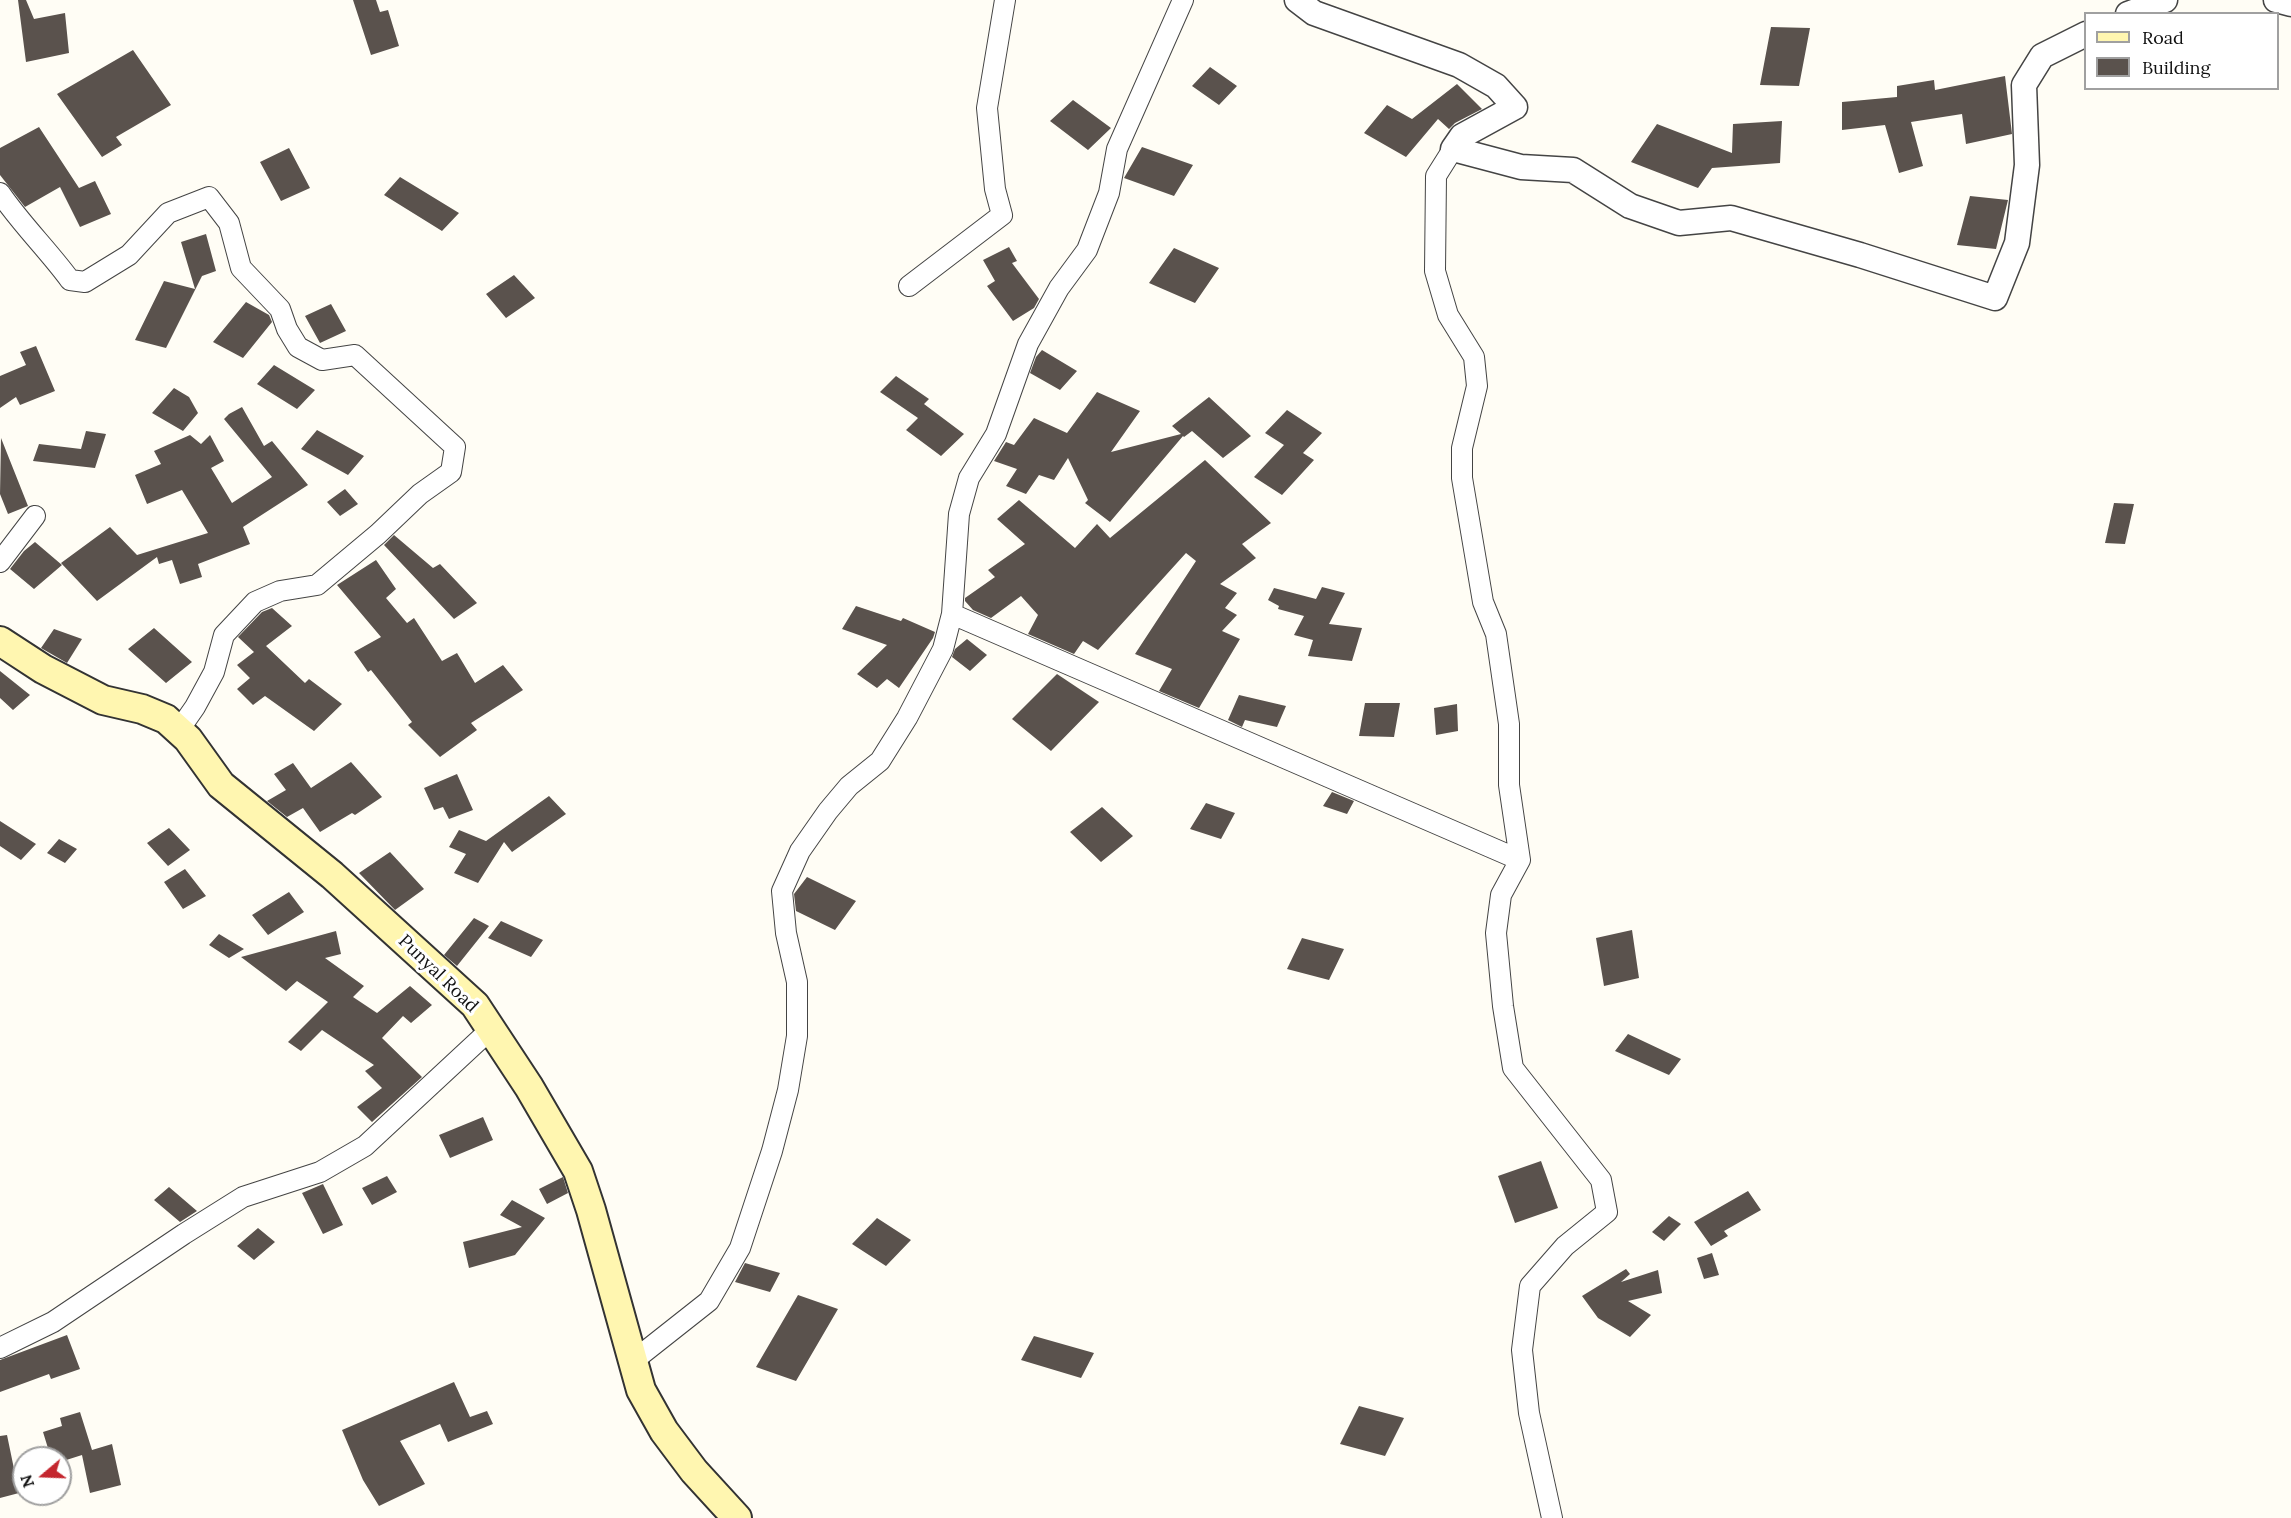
<!DOCTYPE html>
<style>
body{margin:0}
#map{position:relative;width:2291px;height:1518px;overflow:hidden;background:#fffdf5;font-family:Lora,serif}
canvas{display:block}
.legend{position:absolute;left:2084px;top:12px;width:195px;height:78px;box-sizing:border-box;background:#fff;border:2px solid #a0a0a0;margin:0;padding:8px 10px;list-style:none;font-size:18px;color:#111}
.legend li{display:flex;align-items:center;gap:12px;height:30px}
.legend b{width:30px;border:2px solid #a0a0a0}
.north{position:absolute;left:12px;top:1446px;width:60px;height:60px;box-sizing:border-box;background:#fff;border:2px solid #a0a0a0;border-radius:50%;rotate:251deg;font-size:16px;font-weight:700;line-height:24px;text-align:center;color:#111}
.north::after{content:'';display:block;margin:auto;width:21px;height:27px;background:#c4262e;clip-path:polygon(50% 0,100% 100%,50% 72%,0 100%)}
</style>
<div id="map">
<canvas width="2291" height="1518"></canvas>
<ul class="legend">
<li><b style="height:8px;background:#fff6b0"></b>Road</li>
<li><b style="height:16px;background:#5a524d"></b>Building</li>
</ul>
<div class="north">N</div>
</div>
<script>
const c = document.querySelector('canvas').getContext('2d');
c.lineJoin = 'round';
function paint(path, color) { c.fillStyle = color; c.fill(path, 'evenodd'); }
function stroke(path, color, width, dash) { c.strokeStyle = color; c.lineWidth = width; c.lineCap = dash ? 'butt' : 'round'; c.setLineDash(dash || []); c.stroke(path); }
function write(font, color, halo, rows, align = 'center') {
  c.font = font + ' Lora,serif'; c.lineWidth = 6; c.setLineDash([]); c.textBaseline = 'middle'; c.strokeStyle = halo; c.fillStyle = color; for (const [text, x, y, turn = 0] of rows) {
    c.save(); c.translate(x, y); c.rotate((+turn || 0) * Math.PI / 180); c.textAlign = isNaN(turn) ? turn : align; if (halo) c.strokeText(text, 0, 0); c.fillText(text, 0, 0); c.restore();
  }
}
const building = new Path2D(`
 M 18,0 L 26,0 L 34,19 L 65,13 L 69,53 L 26,62 Z
 M 353,0 L 376,0 L 380,12 L 388,10 L 399,46 L 371,55 Z
 M 1771,27 L 1810,28 L 1799,86 L 1760,85 Z
 M 133,50 L 171,105 L 116,137 L 122,145 L 102,157 L 57,94 Z
 M 1210,67 L 1237,86 L 1219,105 L 1192,86 Z
 M 2005,76 L 2012,134 L 1966,144 L 1962,114 L 1911,122 L 1923,166 L 1899,173 L 1885,125 L 1842,130 L 1842,102 L 1897,97 L 1897,86 L 1934,80 L 1935,90 Z
 M 1457,84 L 1482,109 L 1455,123 L 1449,129 L 1438,119 L 1406,157 L 1364,133 L 1387,105 L 1412,119 Z
 M 1073,100 L 1111,128 L 1088,150 L 1050,121 Z
 M 1782,121 L 1780,163 L 1712,168 L 1698,188 L 1631,162 L 1657,124 L 1732,153 L 1733,124 Z
 M 39,127 L 79,188 L 95,181 L 111,214 L 80,227 L 60,187 L 25,207 L 0,175 L 0,148 Z
 M 1142,147 L 1193,165 L 1174,196 L 1124,178 Z
 M 289,148 L 310,188 L 281,201 L 260,162 Z
 M 400,177 L 459,213 L 442,231 L 384,195 Z
 M 1970,196 L 2008,200 L 1996,249 L 1957,245 Z
 M 206,234 L 216,271 L 202,276 L 166,348 L 135,340 L 164,281 L 195,289 L 181,242 Z
 M 1009,247 L 1017,261 L 1012,263 L 1039,299 L 1034,308 L 1013,321 L 987,286 L 995,281 L 983,260 Z
 M 1174,248 L 1219,268 L 1195,303 L 1149,283 Z
 M 514,275 L 535,298 L 506,318 L 486,294 Z
 M 246,302 L 269,315 L 272,322 L 243,358 L 213,342 Z
 M 331,304 L 346,331 L 320,343 L 305,316 Z
 M 36,346 L 55,391 L 20,405 L 16,397 L 0,408 L 0,376 L 26,365 L 20,352 Z
 M 1042,350 L 1077,371 L 1060,390 L 1030,373 L 1036,357 Z
 M 274,365 L 315,390 L 297,409 L 257,384 Z
 M 896,376 L 929,399 L 924,404 L 964,434 L 941,456 L 906,430 L 918,418 L 880,392 Z
 M 174,388 L 189,397 L 198,413 L 183,431 L 152,413 Z
 M 1097,392 L 1140,411 L 1111,452 L 1181,434 L 1172,426 L 1209,397 L 1251,436 L 1223,458 L 1192,431 L 1184,437 L 1183,436 L 1110,522 L 1085,503 L 1088,500 L 1068,458 L 1054,480 L 1039,475 L 1026,494 L 1006,486 L 1017,469 L 994,461 L 1006,442 L 1014,445 L 1034,418 L 1067,433 Z
 M 242,407 L 264,446 L 272,441 L 308,485 L 243,527 L 250,544 L 198,564 L 202,577 L 180,584 L 172,560 L 159,564 L 157,557 L 97,601 L 61,563 L 110,527 L 137,555 L 208,533 L 182,490 L 147,504 L 135,475 L 161,464 L 154,451 L 190,435 L 201,444 L 210,435 L 224,461 L 211,468 L 232,503 L 272,477 L 224,419 L 229,414 Z
 M 1287,410 L 1322,433 L 1303,453 L 1314,460 L 1282,495 L 1254,477 L 1284,445 L 1265,433 Z
 M 317,430 L 364,456 L 348,475 L 301,449 Z
 M 86,431 L 106,434 L 95,468 L 33,461 L 39,444 L 81,449 Z
 M 1,438 L 28,506 L 8,514 L 0,494 Z
 M 1205,460 L 1271,523 L 1242,544 L 1256,558 L 1220,584 L 1237,593 L 1225,608 L 1237,615 L 1222,631 L 1240,639 L 1199,708 L 1159,691 L 1172,669 L 1135,654 L 1196,561 L 1186,553 L 1098,650 L 1083,641 L 1074,654 L 1028,634 L 1038,615 L 1021,596 L 991,618 L 973,610 L 965,601 L 965,598 L 995,577 L 988,570 L 1025,544 L 997,519 L 1019,500 L 1075,548 L 1097,524 L 1110,538 Z
 M 345,489 L 358,504 L 340,516 L 327,502 Z
 M 2114,503 L 2134,504 L 2125,544 L 2105,543 Z
 M 394,535 L 433,568 L 440,564 L 477,603 L 454,619 L 384,545 Z
 M 35,542 L 62,565 L 34,589 L 10,569 L 24,551 Z
 M 376,560 L 396,589 L 386,598 L 407,623 L 414,618 L 442,661 L 457,653 L 475,683 L 503,665 L 523,690 L 471,723 L 477,730 L 440,757 L 408,725 L 412,722 L 371,670 L 368,672 L 354,652 L 381,637 L 337,585 Z
 M 1322,587 L 1345,593 L 1329,624 L 1362,628 L 1352,661 L 1308,656 L 1313,640 L 1294,635 L 1304,616 L 1278,609 L 1279,606 L 1268,600 L 1274,588 L 1316,599 Z
 M 856,606 L 901,621 L 903,618 L 935,632 L 933,638 L 899,688 L 887,679 L 877,688 L 857,674 L 887,645 L 842,629 Z
 M 272,608 L 292,626 L 266,646 L 305,683 L 309,679 L 342,704 L 314,731 L 265,696 L 253,705 L 237,689 L 250,678 L 237,665 L 254,652 L 238,637 L 262,612 Z
 M 154,628 L 192,662 L 166,683 L 128,649 Z
 M 54,629 L 82,639 L 67,663 L 41,648 Z
 M 967,639 L 987,655 L 970,671 L 952,657 L 955,649 Z
 M 0,671 L 30,695 L 13,710 L 0,698 Z
 M 1057,674 L 1099,702 L 1051,751 L 1012,719 Z
 M 1239,695 L 1286,706 L 1277,727 L 1245,720 L 1242,727 L 1228,720 Z
 M 1365,703 L 1400,703 L 1394,737 L 1359,736 Z
 M 1457,704 L 1458,731 L 1436,735 L 1434,708 Z
 M 351,762 L 382,797 L 355,815 L 352,813 L 320,832 L 303,808 L 287,817 L 267,801 L 286,790 L 274,774 L 293,763 L 311,788 Z
 M 457,774 L 473,810 L 449,819 L 443,807 L 434,810 L 424,788 Z
 M 1332,792 L 1354,801 L 1347,814 L 1323,806 Z
 M 549,796 L 566,814 L 512,852 L 504,842 L 478,883 L 454,873 L 466,854 L 449,847 L 459,830 L 486,841 Z
 M 1206,803 L 1235,813 L 1221,839 L 1190,829 Z
 M 1102,807 L 1133,836 L 1101,862 L 1070,832 Z
 M 0,821 L 36,844 L 21,860 L 0,846 Z
 M 169,828 L 190,850 L 168,866 L 147,843 Z
 M 59,839 L 77,849 L 65,863 L 47,853 Z
 M 390,852 L 424,889 L 395,910 L 359,873 Z
 M 185,869 L 206,896 L 183,909 L 164,882 Z
 M 807,877 L 856,901 L 835,930 L 796,911 L 794,894 Z
 M 289,892 L 304,912 L 268,935 L 252,915 Z
 M 474,918 L 489,926 L 457,966 L 444,955 Z
 M 501,921 L 543,940 L 531,957 L 488,938 Z
 M 1632,930 L 1639,978 L 1604,986 L 1596,938 Z
 M 336,931 L 341,954 L 325,958 L 364,986 L 353,997 L 377,1013 L 410,986 L 432,1005 L 411,1023 L 403,1016 L 382,1038 L 422,1077 L 372,1122 L 357,1107 L 382,1088 L 365,1071 L 374,1065 L 322,1030 L 301,1051 L 288,1042 L 328,1002 L 297,981 L 286,991 L 241,957 Z
 M 219,934 L 244,949 L 229,958 L 209,945 Z
 M 1302,938 L 1344,949 L 1329,980 L 1287,969 Z
 M 1628,1034 L 1681,1059 L 1669,1075 L 1615,1051 Z
 M 483,1117 L 493,1140 L 450,1158 L 439,1135 Z
 M 1541,1161 L 1558,1208 L 1515,1223 L 1498,1176 Z
 M 387,1176 L 397,1192 L 372,1205 L 362,1188 Z
 M 563,1177 L 568,1193 L 547,1204 L 539,1189 Z
 M 323,1184 L 343,1225 L 323,1234 L 302,1193 Z
 M 169,1187 L 197,1211 L 180,1222 L 154,1200 Z
 M 1748,1191 L 1761,1210 L 1724,1231 L 1728,1236 L 1711,1246 L 1694,1222 Z
 M 512,1200 L 545,1218 L 515,1255 L 469,1268 L 463,1242 L 522,1227 L 500,1215 Z
 M 1669,1216 L 1681,1224 L 1664,1241 L 1652,1232 Z
 M 877,1218 L 911,1240 L 886,1266 L 852,1244 Z
 M 258,1228 L 275,1242 L 254,1260 L 237,1246 Z
 M 1712,1253 L 1719,1275 L 1704,1279 L 1697,1258 Z
 M 745,1263 L 780,1273 L 770,1292 L 735,1282 Z
 M 1626,1269 L 1630,1274 L 1621,1282 L 1658,1270 L 1662,1293 L 1628,1301 L 1651,1315 L 1630,1337 L 1598,1318 L 1582,1296 Z
 M 798,1295 L 838,1309 L 796,1381 L 756,1367 Z
 M 67,1335 L 80,1369 L 51,1379 L 49,1374 L 0,1392 L 0,1360 Z
 M 1034,1336 L 1094,1353 L 1081,1378 L 1021,1360 Z
 M 454,1382 L 470,1417 L 487,1411 L 493,1424 L 448,1442 L 440,1424 L 400,1441 L 425,1484 L 379,1506 L 363,1480 L 342,1430 Z
 M 1359,1406 L 1404,1418 L 1385,1456 L 1340,1444 Z
 M 80,1412 L 92,1450 L 112,1444 L 121,1485 L 90,1493 L 82,1455 L 60,1462 L 60,1458 L 51,1458 L 43,1432 L 62,1426 L 60,1418 Z
 M 7,1435 L 19,1493 L 0,1498 L 0,1436 Z`);
const minor = new Path2D(`
 M 1453,149 L 1436,176 L 1435,271 L 1448,315 L 1474,357 L 1477,386 L 1462,448 L 1462,478 L 1483,602 L 1496,634 L 1509,724 L 1509,785 L 1520,860 L 1501,895 L 1496,933 L 1503,1006 L 1513,1068 L 1601,1180 L 1607,1212 L 1565,1246 L 1530,1286 L 1522,1350 L 1529,1413 L 1552,1518
 M 0,193 C 21,224 48,250 70,280 L 85,282 L 129,255 L 168,213 L 209,197 L 229,223 L 241,268 L 280,309 L 287,329 L 298,347 L 322,360 L 355,355 L 455,447 L 451,472 L 420,494 L 378,534 L 317,585 L 280,591 L 255,602 L 224,635 L 214,672 L 195,707 L 179,730
 M 909,286 L 1002,215 L 995,189 L 987,108 L 1005,0
 M 0,562 L 35,516
 M 952,614 L 1520,860
 M 0,1348 L 53,1322 L 184,1234 L 243,1197 L 320,1172 L 365,1146 L 491,1029
 M 633,1361 L 709,1301 L 740,1248 L 772,1151 L 788,1090 L 797,1036 L 797,982 L 786,933 L 782,891 L 800,851 L 828,811 L 849,786 L 880,761 L 907,718 L 943,649 L 952,614 L 959,514 L 969,478 L 996,434 L 1028,344 L 1059,288 L 1087,250 L 1109,193 L 1117,149 L 1183,0`);
const tertiary = new Path2D(`
 M 1297,0 L 1314,13 L 1459,65 L 1496,86 L 1515,107 L 1462,136 L 1453,149 L 1521,167 L 1573,170 L 1630,206 L 1679,223 L 1731,218 L 1860,255 L 1995,298 L 2017,243 L 2027,165 L 2024,85 L 2042,56 L 2086,34
 M 2276,0 L 2291,4
 M 2128,14 L 2165,0`);
const secondary = new Path2D(`
 M 0,641 L 43,669 L 103,700 L 142,709 L 166,719 L 188,739 L 221,785 L 332,875 L 475,1005 L 529,1087 L 578,1171 L 591,1210 L 641,1390 L 664,1431 L 694,1471 L 737,1518`);
const streetNames = [
 ["Punyal Road",438,974,44]
];
paint(building, '#5a524d');
stroke(minor, '#444', 22);
stroke(tertiary, '#444', 27);
stroke(secondary, '#333', 32);
stroke(minor, '#fff', 20);
stroke(tertiary, '#fff', 24);
stroke(secondary, '#fff6b0', 28);
write('18px', '#111', '#fff', streetNames);
</script>
